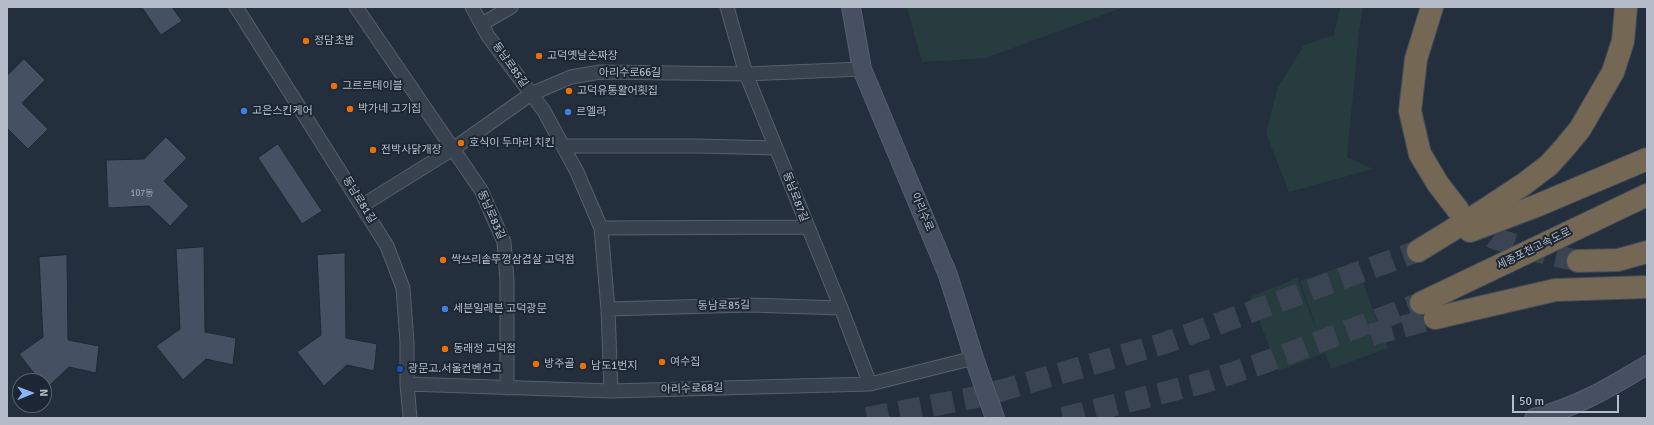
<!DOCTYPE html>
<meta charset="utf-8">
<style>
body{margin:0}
#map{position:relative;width:1654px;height:425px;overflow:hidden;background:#242f3e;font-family:Signika,sans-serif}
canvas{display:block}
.frame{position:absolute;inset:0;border:8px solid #b4bcc9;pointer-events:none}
.north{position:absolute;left:12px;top:373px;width:40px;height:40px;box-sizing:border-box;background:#1d2633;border:1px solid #59626f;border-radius:50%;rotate:89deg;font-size:11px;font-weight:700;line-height:16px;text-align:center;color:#b4bcc9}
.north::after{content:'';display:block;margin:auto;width:14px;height:18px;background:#8ab4f8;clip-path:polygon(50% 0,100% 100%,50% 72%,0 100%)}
.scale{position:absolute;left:1512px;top:395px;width:107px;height:18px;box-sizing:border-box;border:2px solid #b4bcc9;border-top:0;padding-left:5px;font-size:12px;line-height:14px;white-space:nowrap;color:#b4bcc9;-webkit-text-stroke:3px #1d2633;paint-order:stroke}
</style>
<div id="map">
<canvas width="1654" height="425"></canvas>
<div class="frame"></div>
<div class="north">N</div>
<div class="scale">50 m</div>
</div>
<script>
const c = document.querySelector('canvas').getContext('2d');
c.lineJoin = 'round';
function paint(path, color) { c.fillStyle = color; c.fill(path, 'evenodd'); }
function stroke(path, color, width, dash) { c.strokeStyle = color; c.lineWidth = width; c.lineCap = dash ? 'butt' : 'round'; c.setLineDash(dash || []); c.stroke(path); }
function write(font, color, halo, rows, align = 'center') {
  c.font = font + ' Signika,"Noto Sans KR",sans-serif'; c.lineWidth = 4; c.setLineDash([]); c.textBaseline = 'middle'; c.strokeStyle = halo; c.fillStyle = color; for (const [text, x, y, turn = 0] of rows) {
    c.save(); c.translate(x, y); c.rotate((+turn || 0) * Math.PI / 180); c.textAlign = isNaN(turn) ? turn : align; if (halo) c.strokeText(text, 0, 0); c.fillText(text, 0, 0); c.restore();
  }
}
const green = new Path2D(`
 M 907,7 L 1124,7 L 986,58 L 922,62 Z
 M 1340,7 L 1363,7 L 1359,32 L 1347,157 L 1373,169 L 1289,192 L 1266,133 L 1278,87 L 1304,45 L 1334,35 Z
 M 1355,262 L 1388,348 L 1331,369 L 1325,353 L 1279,371 L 1250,297 L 1297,278 L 1320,340 L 1300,281 Z`);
const building = new Path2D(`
 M 142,7 L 172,7 L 182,21 L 161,35 Z
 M 24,59 L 45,80 L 22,103 L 48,129 L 28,149 L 7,128 L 7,76 Z
 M 166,137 L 187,158 L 164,181 L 189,206 L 170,226 L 149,206 L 108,208 L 106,160 L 144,159 Z
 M 278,144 L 322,211 L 302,224 L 258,158 Z
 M 204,247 L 205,332 L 236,338 L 233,365 L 206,359 L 183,380 L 156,346 L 180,329 L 176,249 Z
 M 345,253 L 346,338 L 377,344 L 374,371 L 347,365 L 324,386 L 297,352 L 321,335 L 317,255 Z
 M 67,255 L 68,340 L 99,346 L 96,373 L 69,367 L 46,389 L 44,381 L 40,381 L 19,354 L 43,337 L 39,257 Z`);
const highwayTunnel = new Path2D(`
 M 1467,217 L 1494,238 L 1527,249 L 1578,261
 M 1371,335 L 1435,318
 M 867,418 L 982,396 L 1165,343 L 1418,251
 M 1063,418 L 1202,383 L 1263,363 L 1421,303`);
const street = new Path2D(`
 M 236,7 L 387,246 L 403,288 L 407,342 L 407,384 L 410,418
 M 356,7 L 481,190 L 504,242 L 507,281 L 507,388
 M 472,7 L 488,36 L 544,111 L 577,172 L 601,228 L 608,309 L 611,391
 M 727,7 L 746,74 L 841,308 L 870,384
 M 482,24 L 511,7
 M 563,146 L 697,146 L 776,148
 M 363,205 L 453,149 L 531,94 L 571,77 L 600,72 L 746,74 L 862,69
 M 601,228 L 807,227
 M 608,309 L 750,305 L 841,308
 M 407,384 L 611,391 L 870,384 L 974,358`);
const secondary = new Path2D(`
 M 851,7 L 862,69 L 948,275 L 974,358 L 995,418
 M 1534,418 C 1577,407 1609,388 1647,365`);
const highway = new Path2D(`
 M 1432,7 L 1416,59 L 1410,111 L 1420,154 L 1438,184 L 1458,210
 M 1470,231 L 1536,206 L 1647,159
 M 1418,251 L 1483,211 L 1524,184 L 1549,165 L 1566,146 L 1580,129 L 1613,72 L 1623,41 L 1626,7
 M 1578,261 L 1618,260 L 1647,252
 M 1421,303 L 1647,195
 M 1435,318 L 1555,290 L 1647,287`);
const markers = [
 [306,41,4,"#e8710a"],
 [539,56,4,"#e8710a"],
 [334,86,4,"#e8710a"],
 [569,91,4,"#e8710a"],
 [350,109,4,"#e8710a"],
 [244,111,4,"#3f7fe0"],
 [568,112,4,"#3f7fe0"],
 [461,143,4,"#e8710a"],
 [373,150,4,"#e8710a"],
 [443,260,4,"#e8710a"],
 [445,309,4,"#3f7fe0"],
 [445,349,4,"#e8710a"],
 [662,362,4,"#e8710a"],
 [536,364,4,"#e8710a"],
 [583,366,4,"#e8710a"],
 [400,369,4,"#1a4fb4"]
];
const numberNames = [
 ["107동",142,194]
];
const poiNames = [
 ["정담초밥",314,41],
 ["고덕옛날손짜장",547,56],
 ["그르르테이블",342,86],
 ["고덕유통활어횟집",577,91],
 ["박가네 고기집",358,109],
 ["고은스킨케어",252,111],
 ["르엘라",576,112],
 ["호식이 두마리 치킨",469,143],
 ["전박사닭개장",381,150],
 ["싹쓰리솥뚜껑삼겹살 고덕점",451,260],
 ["세븐일레븐 고덕광문",453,309],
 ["동래정 고덕점",453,349],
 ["여수집",670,362],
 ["방주골",544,364],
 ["남도1번지",591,366],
 ["광문고.서울컨벤션고",408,369]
];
const streetNames = [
 ["동남로85길",510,65,54],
 ["아리수로66길",630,73],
 ["동남로87길",795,197,69],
 ["동남로81길",359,200,58],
 ["아리수로",922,212,67],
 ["동남로83길",491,215,66],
 ["세종포천고속도로",1534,249,-26],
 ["동남로85길",724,306,-1],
 ["아리수로68길",692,389,-2]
];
paint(green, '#263c3f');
paint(building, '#455162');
stroke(building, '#1f2835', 1);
stroke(highwayTunnel, '#3a4453', 22, [22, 11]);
stroke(street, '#565f6c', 15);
stroke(secondary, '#565f6c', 20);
stroke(highway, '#434c59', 24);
stroke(street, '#38414e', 13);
stroke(secondary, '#465061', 18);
stroke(highway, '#746855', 22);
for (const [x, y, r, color] of markers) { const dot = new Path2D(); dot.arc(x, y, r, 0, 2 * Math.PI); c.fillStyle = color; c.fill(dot); stroke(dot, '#1d2633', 1.5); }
write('9px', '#98a1af', null, numberNames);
write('11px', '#b4bcc9', '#1d2633', poiNames, 'left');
write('11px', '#b4bcc9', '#1d2633', streetNames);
</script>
